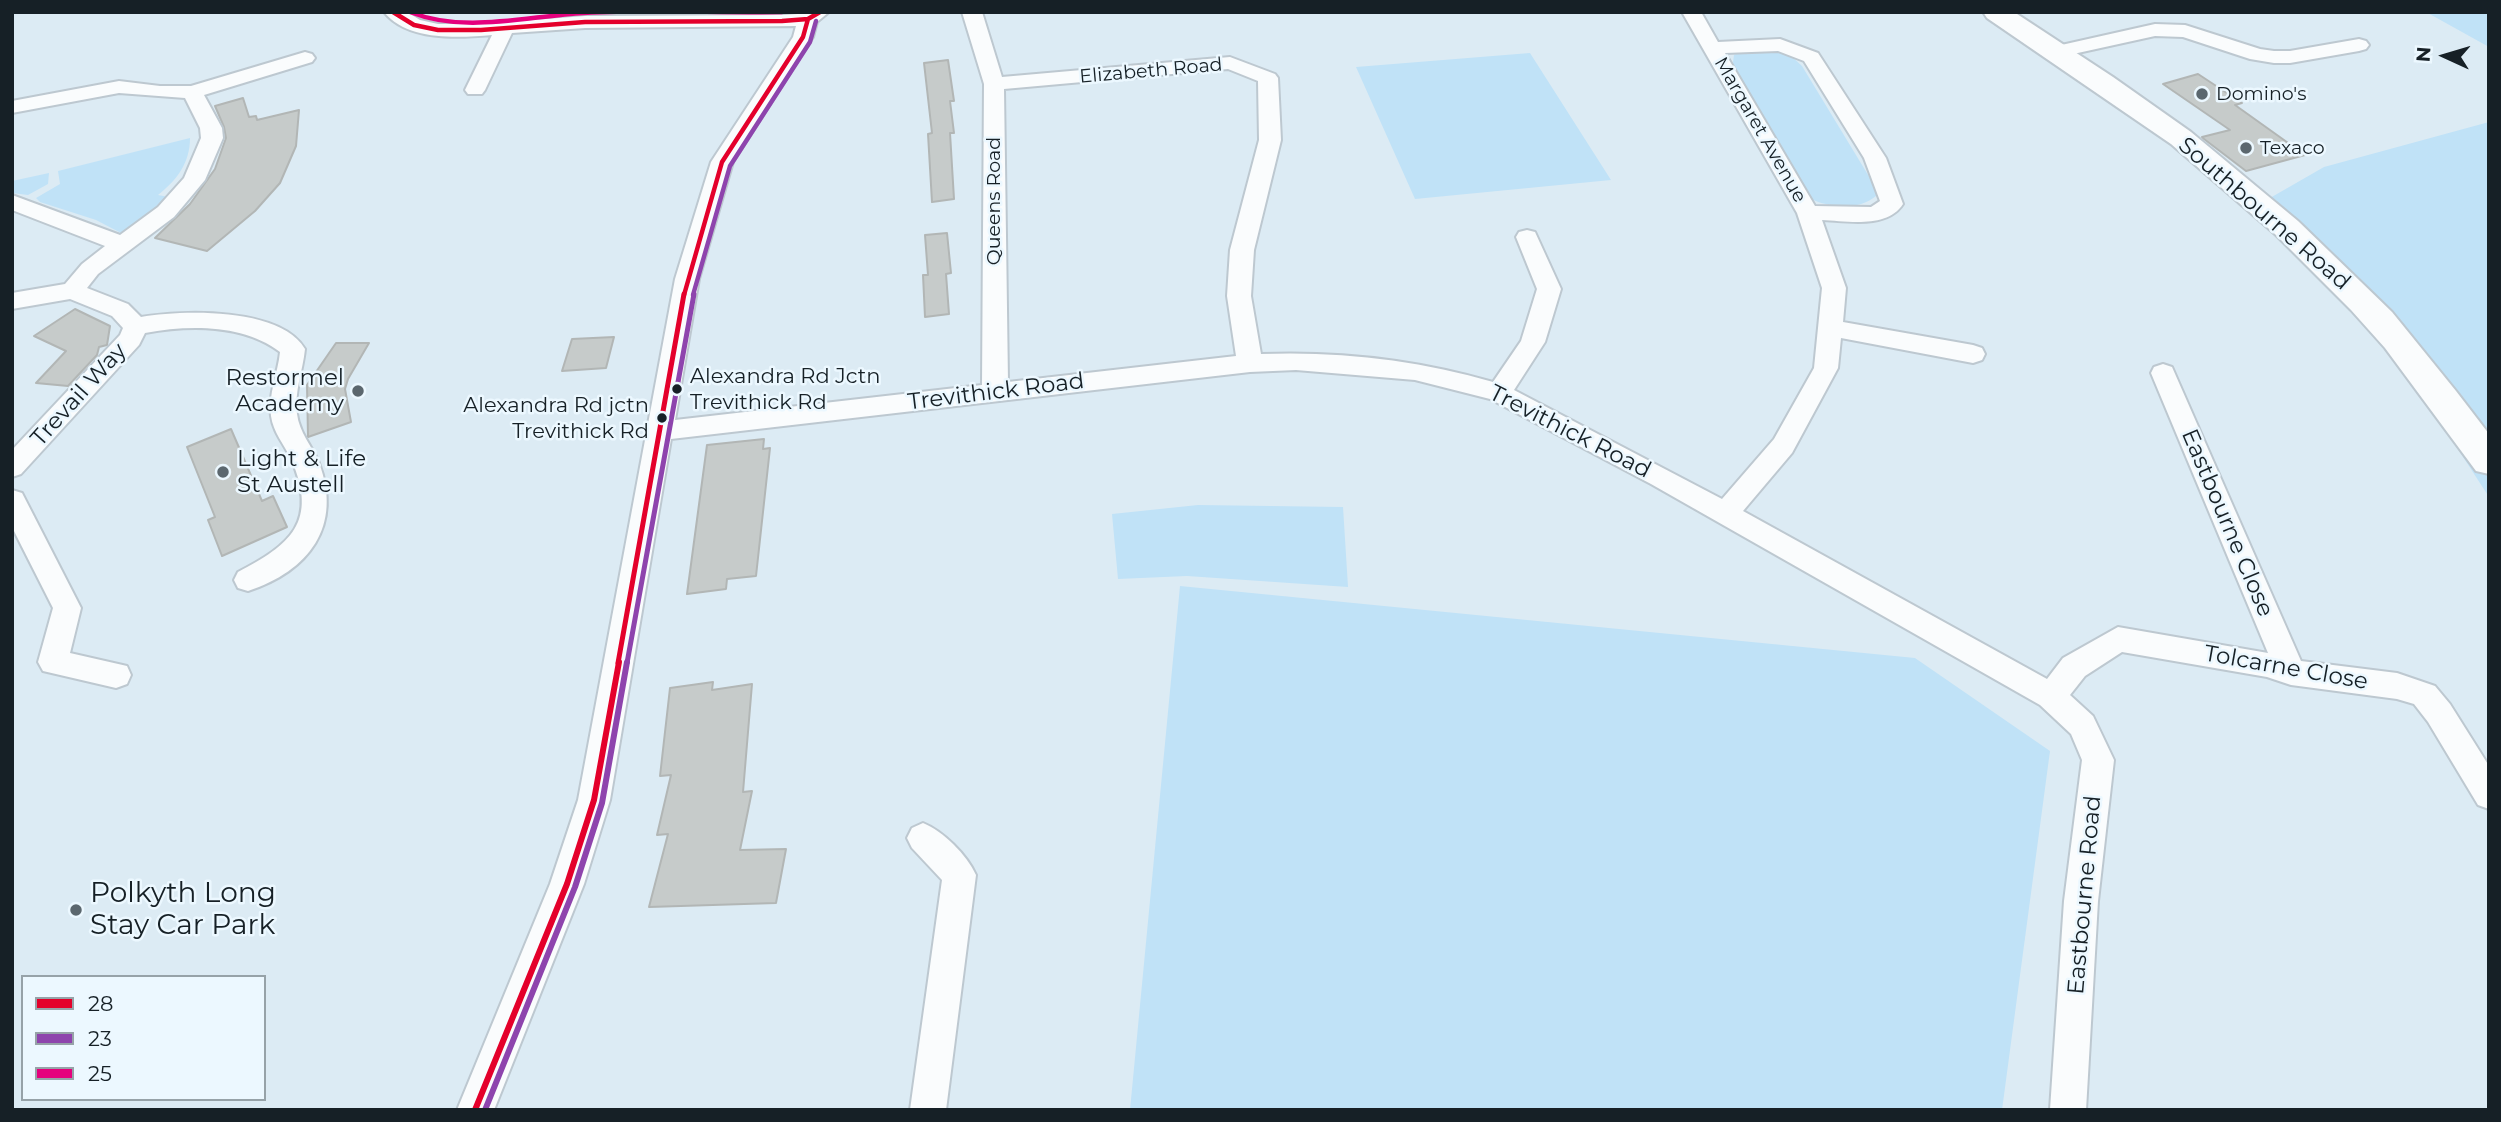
<!DOCTYPE html>
<style>
body{margin:0}
#map{position:relative;width:2501px;height:1122px;overflow:hidden;background:#dcebf4;font-family:Montserrat,sans-serif}
canvas{display:block}
.frame{position:absolute;inset:0;border:14px solid #162026;pointer-events:none}
.legend{position:absolute;left:21px;top:975px;width:245px;height:126px;box-sizing:border-box;background:#ecf8ff;border:2px solid #96a2a8;margin:0;padding:9px 12px;list-style:none;font-size:21px;color:#162026}
.legend li{display:flex;align-items:center;gap:14px;height:35px}
.legend b{width:35px;border:2px solid #96a2a8}
.north{position:absolute;left:2410px;top:21px;width:70px;height:70px;-webkit-text-stroke:5px #ecf8ff;paint-order:stroke;rotate:274deg;font-size:19px;font-weight:700;line-height:28px;text-align:center;color:#162026}
.north::after{content:'';display:block;margin:auto;width:24px;height:32px;background:#162026;clip-path:polygon(50% 0,100% 100%,50% 72%,0 100%)}
</style>
<div id="map">
<canvas width="2501" height="1122"></canvas>
<div class="frame"></div>
<ul class="legend">
<li><b style="height:9px;background:#e4002b"></b>28</li>
<li><b style="height:9px;background:#8e44ad"></b>23</li>
<li><b style="height:9px;background:#e5007d"></b>25</li>
</ul>
<div class="north">N</div>
</div>
<script>
const c = document.querySelector('canvas').getContext('2d');
c.lineJoin = 'round';
function paint(path, color) { c.fillStyle = color; c.fill(path, 'evenodd'); }
function stroke(path, color, width, dash) { c.strokeStyle = color; c.lineWidth = width; c.lineCap = dash ? 'butt' : 'round'; c.setLineDash(dash || []); c.stroke(path); }
function write(font, color, halo, rows, align = 'center') {
  c.font = font + ' Montserrat,sans-serif'; c.lineWidth = 5; c.setLineDash([]); c.textBaseline = 'middle'; c.strokeStyle = halo; c.fillStyle = color; for (const [text, x, y, turn = 0] of rows) {
    c.save(); c.translate(x, y); c.rotate((+turn || 0) * Math.PI / 180); c.textAlign = isNaN(turn) ? turn : align; if (halo) c.strokeText(text, 0, 0); c.fillText(text, 0, 0); c.restore();
  }
}
const green = new Path2D(`
 M 2426,12 L 2489,12 L 2489,47 Z
 M 1778,51 L 1789,54 L 1802,66 L 1876,188 L 1876,196 C 1858,211 1829,208 1809,198 L 1732,69 L 1734,55 L 1741,52 Z
 M 1530,53 L 1611,180 L 1415,199 L 1356,67 Z
 M 2489,122 L 2489,497 L 2364,304 L 2270,198 L 2324,167 Z
 M 190,138 C 190,163 177,180 158,195 L 169,197 L 123,234 L 96,220 L 40,202 L 36,198 L 60,184 L 58,171 Z
 M 49,173 L 48,184 L 28,195 L 12,193 L 12,181 Z
 M 1198,505 L 1343,507 L 1348,587 L 1187,576 L 1118,579 L 1112,514 Z
 M 1180,586 L 1915,658 L 2050,751 L 2002,1110 L 1130,1110 Z`);
const building = new Path2D(`
 M 948,60 L 954,101 L 950,101 L 954,133 L 950,133 L 954,199 L 932,202 L 928,134 L 932,133 L 924,63 Z
 M 2198,74 L 2242,103 L 2235,105 L 2305,155 L 2246,171 L 2204,139 L 2202,137 L 2230,130 L 2163,84 Z
 M 243,98 L 249,117 L 256,116 L 257,120 L 299,110 L 296,146 L 280,183 L 255,211 L 207,251 L 155,238 L 190,204 L 215,169 L 226,138 L 224,127 L 215,106 Z
 M 947,233 L 951,273 L 946,274 L 949,314 L 925,317 L 923,275 L 928,275 L 925,235 Z
 M 75,309 L 110,326 L 107,345 L 99,347 L 97,355 L 68,386 L 36,383 L 66,351 L 34,336 Z
 M 614,337 L 606,368 L 562,371 L 572,339 Z
 M 336,343 L 369,343 L 348,379 L 345,389 L 351,422 L 308,437 L 307,385 Z
 M 231,429 L 262,501 L 273,496 L 287,527 L 222,556 L 208,520 L 215,517 L 187,447 Z
 M 764,439 L 763,449 L 770,448 L 756,576 L 727,579 L 726,589 L 687,594 L 707,445 Z
 M 713,682 L 712,690 L 752,684 L 743,792 L 752,791 L 740,850 L 786,849 L 776,903 L 649,907 L 668,834 L 657,835 L 671,775 L 660,776 L 670,688 Z`);
const minor = new Path2D(`
 M 384,12 L 407,12 L 420,20 L 438,24 L 481,24 L 585,16 L 782,15 L 829,12 L 817,22 L 813,37 L 733,162 L 699,279 L 675,420 L 982,385 L 984,84 L 962,12 L 982,12 L 1002,77 L 1230,57 L 1275,74 L 1278,78 L 1281,140 L 1254,250 L 1251,296 L 1261,354 C 1339,351 1418,360 1493,382 L 1521,341 L 1537,289 L 1516,237 L 1519,232 L 1527,230 L 1535,232 L 1561,289 L 1545,342 L 1514,390 L 1722,499 L 1774,439 L 1814,368 L 1822,288 L 1797,213 L 1682,12 L 1701,12 L 1718,42 L 1780,39 L 1818,53 L 1886,158 L 1903,204 C 1887,229 1847,221 1822,220 L 1846,288 L 1843,322 L 1973,345 L 1982,348 L 1985,354 L 1982,360 L 1973,363 L 1841,338 L 1838,368 L 1792,453 L 1743,511 L 2047,679 L 2063,658 L 2118,627 L 2268,653 L 2151,373 L 2154,367 L 2163,364 L 2172,367 L 2301,661 L 2397,673 L 2435,686 L 2450,704 L 2489,766 L 2489,809 L 2478,805 L 2428,722 L 2414,704 L 2397,699 L 2291,685 L 2267,677 L 2122,652 L 2085,676 L 2070,695 L 2093,716 L 2114,760 L 2098,901 L 2086,1110 L 2050,1110 L 2064,901 L 2082,760 L 2071,734 L 2040,705 L 1651,484 L 1490,399 L 1415,380 L 1296,370 L 1250,372 L 671,439 L 610,800 L 584,884 L 494,1110 L 457,1110 L 550,884 L 578,800 L 675,279 L 711,162 L 793,37 L 796,26 L 585,28 L 512,33 L 485,90 L 482,94 L 468,94 L 465,90 L 492,35 C 458,38 407,41 384,12 ZM 1778,51 L 1804,61 L 1864,158 L 1880,201 L 1871,207 L 1815,206 L 1725,53 ZM 1228,69 L 1258,81 L 1259,140 L 1230,250 L 1227,296 L 1236,356 L 1008,382 L 1004,89 Z
 M 2155,24 L 2185,25 L 2260,49 L 2274,51 L 2290,51 L 2359,39 L 2366,41 L 2369,45 L 2366,49 L 2359,51 L 2290,63 L 2274,63 L 2250,59 L 2183,37 L 2155,36 L 2055,58 L 2048,56 L 2045,52 L 2048,48 Z
 M 305,52 L 312,54 L 315,58 L 312,62 L 204,95 L 222,128 L 223,138 L 205,180 L 174,217 L 98,274 L 87,288 L 128,304 L 141,317 C 183,310 280,307 305,349 C 303,370 294,392 297,414 C 299,432 312,446 319,463 C 343,526 309,571 248,591 L 238,588 L 234,580 L 238,572 C 290,545 319,522 291,459 C 284,444 273,432 271,416 C 268,394 278,373 280,352 C 243,324 189,325 145,333 L 139,345 L 21,474 L 12,477 L 12,450 L 120,335 L 123,328 L 112,316 L 70,299 L 12,309 L 12,293 L 65,284 L 82,264 L 105,246 L 12,210 L 12,195 L 120,235 L 158,207 L 184,178 L 201,138 L 200,128 L 185,98 L 119,93 L 12,113 L 12,101 L 119,81 L 160,86 L 191,86 Z
 M 12,490 L 22,493 L 81,608 L 70,653 L 127,666 L 131,675 L 127,684 L 116,688 L 43,671 L 38,662 L 53,608 L 12,527 Z
 M 923,823 C 943,831 967,855 976,875 L 946,1110 L 910,1110 L 942,880 L 912,848 L 907,838 L 912,828 Z`);
const highway = new Path2D(`
 M 1983,12 L 2014,12 L 2113,77 L 2191,132 L 2298,221 L 2392,312 L 2456,391 L 2489,434 L 2489,474 L 2476,471 L 2385,348 L 2351,310 L 2276,235 L 2171,144 L 1987,18 Z`);
const bus1Far2 = new Path2D(`
 M 393,12 L 414,25 L 438,30 L 481,30 L 585,22 L 782,21 L 808,19 L 820,12
 M 684,295 L 722,162 L 803,37 L 808,19`);
const bus1Far1 = new Path2D(`
 M 618,663 L 684,294`);
const bus1 = new Path2D(`
 M 475,1110 L 567,884 L 594,800 L 619,662`);
const bus2Far2 = new Path2D(`
 M 693,295 L 730,166 L 810,42 L 816,21`);
const bus2Far1 = new Path2D(`
 M 627,663 L 694,294`);
const bus2 = new Path2D(`
 M 485,1110 L 575,887 L 602,803 L 627,662`);
const bus3 = new Path2D(`
 M 410,12 C 465,34 527,16 584,13 C 650,9 716,13 782,12`);
const markers = [
 [2202,94,7,"#5b676e"],
 [2246,148,7,"#5b676e"],
 [677,389,6,"#162026"],
 [358,391,7,"#5b676e"],
 [662,418,6,"#162026"],
 [223,472,7,"#5b676e"],
 [76,910,7,"#5b676e"]
];
const farStreetnames = [
 ["Elizabeth Road",1151,71,-5],
 ["Margaret Avenue",1760,130,60],
 ["Queens Road",994,201,-90]
];
const farPoinames = [
 ["Domino's",2216,94],
 ["Texaco",2260,148]
];
const busNames = [
 ["Alexandra Rd Jctn",690,377],
 ["Trevithick Rd",690,403],
 ["Alexandra Rd jctn",649,406,"right"],
 ["Trevithick Rd",649,432,"right"]
];
const streetNames = [
 ["Southbourne Road",2264,214,41],
 ["Trevithick Road",996,392,-7],
 ["Trevail Way",79,395,-48],
 ["Trevithick Road",1570,432,27],
 ["Eastbourne Close",2227,523,67],
 ["Tolcarne Close",2286,668,10],
 ["Eastbourne Road",2085,895,-85]
];
const poiNames = [
 ["Restormel",344,378],
 ["Academy",344,404],
 ["Light & Life",237,459,"left"],
 ["St Austell",237,485,"left"]
];
const nearPoinames = [
 ["Polkyth Long",90,894],
 ["Stay Car Park",90,926]
];
paint(green, '#c0e2f7');
paint(building, '#c6cbca');
stroke(building, '#b2b6b5', 2);
stroke(minor, '#bdc8d0', 4);
stroke(highway, '#bdc8d0', 4);
paint(minor, '#fafcfd');
paint(highway, '#fafcfd');
stroke(bus1Far2, '#e4002b', 4.5);
stroke(bus1Far1, '#e4002b', 5);
stroke(bus1, '#e4002b', 6);
stroke(bus2Far2, '#8e44ad', 4.5);
stroke(bus2Far1, '#8e44ad', 5);
stroke(bus2, '#8e44ad', 6);
stroke(bus3, '#e5007d', 4.5);
for (const [x, y, r, color] of markers) { const dot = new Path2D(); dot.arc(x, y, r, 0, 2 * Math.PI); c.fillStyle = color; c.fill(dot); stroke(dot, '#ecf8ff', 2.5); }
write('19px', '#162026', '#ecf8ff', farStreetnames);
write('19px', '#162026', '#ecf8ff', farPoinames, 'left');
write('21px', '#162026', '#ecf8ff', busNames, 'left');
write('23px', '#162026', '#ecf8ff', streetNames);
write('23px', '#162026', '#ecf8ff', poiNames, 'right');
write('28px', '#162026', '#ecf8ff', nearPoinames, 'left');
</script>
